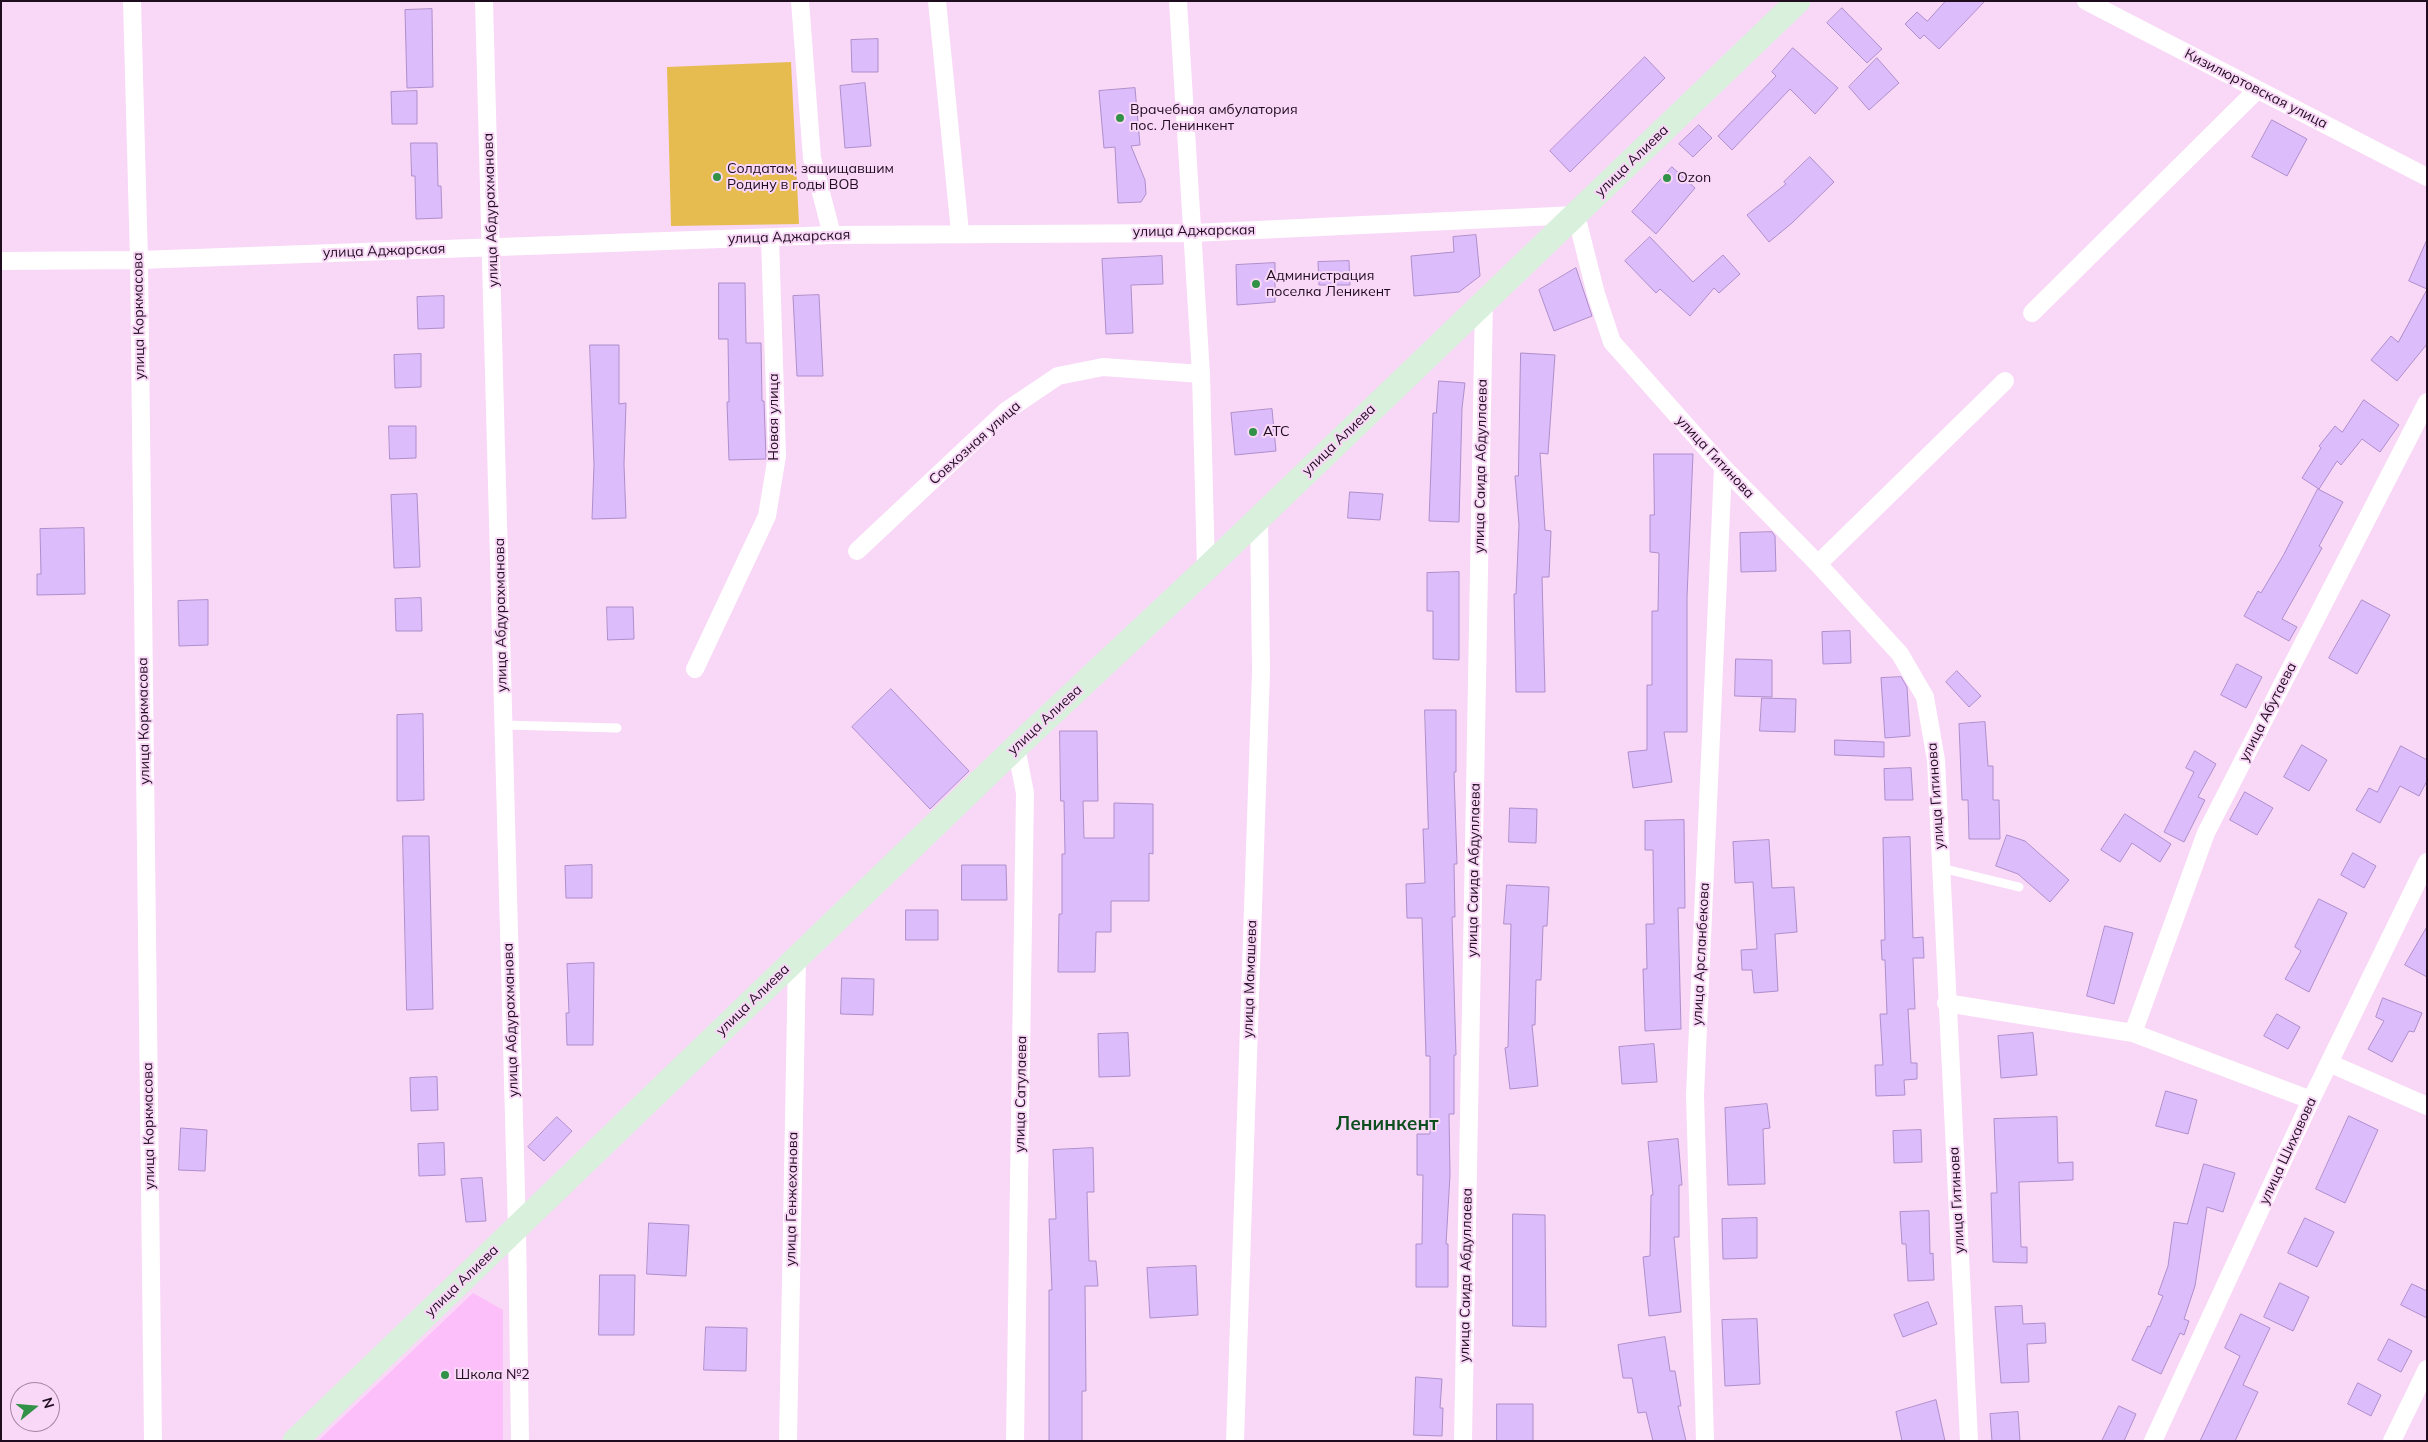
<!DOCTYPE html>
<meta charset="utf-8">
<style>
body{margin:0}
#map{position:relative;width:2428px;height:1442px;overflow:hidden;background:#f9d7f7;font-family:Mulish,sans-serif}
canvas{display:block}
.frame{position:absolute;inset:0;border:2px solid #1f0c1f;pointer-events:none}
.north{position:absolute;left:10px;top:1382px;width:50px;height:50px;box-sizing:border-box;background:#f9d7f7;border:1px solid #a286a1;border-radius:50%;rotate:73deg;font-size:14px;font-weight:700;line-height:20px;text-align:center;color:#1f0c1f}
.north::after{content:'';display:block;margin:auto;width:18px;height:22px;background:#319247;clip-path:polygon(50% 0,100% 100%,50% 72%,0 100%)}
</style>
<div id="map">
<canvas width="2428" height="1442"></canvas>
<div class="frame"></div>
<div class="north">N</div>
</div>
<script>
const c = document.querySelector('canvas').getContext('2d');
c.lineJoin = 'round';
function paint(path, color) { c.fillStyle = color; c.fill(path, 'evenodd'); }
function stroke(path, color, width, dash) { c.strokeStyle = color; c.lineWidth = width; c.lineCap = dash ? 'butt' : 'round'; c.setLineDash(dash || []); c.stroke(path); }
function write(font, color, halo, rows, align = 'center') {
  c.font = font + ' Mulish,sans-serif'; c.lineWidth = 4; c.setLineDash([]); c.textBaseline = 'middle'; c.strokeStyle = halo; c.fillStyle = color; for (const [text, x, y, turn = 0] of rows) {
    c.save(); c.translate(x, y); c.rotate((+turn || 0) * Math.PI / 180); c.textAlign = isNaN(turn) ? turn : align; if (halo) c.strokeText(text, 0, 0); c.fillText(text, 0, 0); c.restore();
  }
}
const built = new Path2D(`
 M 473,1293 L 503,1310 L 503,1441 L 318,1441 Z`);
const green = new Path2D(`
 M 791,62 L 799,224 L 671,226 L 667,67 Z`);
const building = new Path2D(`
 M 1946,1 L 1985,1 L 1939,49 L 1924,35 L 1920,39 L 1905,24 L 1917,12 L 1927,21 Z
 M 1842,8 L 1882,49 L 1867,63 L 1827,23 Z
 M 432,9 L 433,87 L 407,88 L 405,10 Z
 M 878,39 L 878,72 L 852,72 L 851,40 Z
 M 1793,48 L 1838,88 L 1815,114 L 1790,89 L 1732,150 L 1718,136 L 1776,76 L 1772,72 Z
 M 1645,57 L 1665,78 L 1570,172 L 1550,151 Z
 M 1877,58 L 1899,83 L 1869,110 L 1849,87 Z
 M 865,83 L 871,146 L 845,148 L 840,86 Z
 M 1135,88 L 1140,145 L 1131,146 L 1145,180 L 1146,194 L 1141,202 L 1118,203 L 1115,147 L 1104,148 L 1099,91 Z
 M 417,91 L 417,124 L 392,124 L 391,92 Z
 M 2272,120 L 2307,139 L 2287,176 L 2252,157 Z
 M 1699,125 L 1712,138 L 1693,157 L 1679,144 Z
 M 411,143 L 437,143 L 438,186 L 441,186 L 442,218 L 416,219 L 415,176 L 412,176 Z
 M 1810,157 L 1834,182 L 1792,223 L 1769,242 L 1747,215 L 1786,184 L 1784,182 Z
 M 1672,167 L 1695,188 L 1656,234 L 1632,212 Z
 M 1476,235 L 1480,276 L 1459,292 L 1414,296 L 1411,256 L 1454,252 L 1453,237 Z
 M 1650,237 L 1693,282 L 1723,255 L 1740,274 L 1719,293 L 1714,288 L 1690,316 L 1660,289 L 1656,293 L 1625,261 Z
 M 2427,240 L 2427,289 L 2409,281 Z
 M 1162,256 L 1163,284 L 1131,285 L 1133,333 L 1106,334 L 1102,259 Z
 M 1349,261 L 1350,285 L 1319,285 L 1318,262 Z
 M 1275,263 L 1275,302 L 1237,305 L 1236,265 Z
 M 1576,268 L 1592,316 L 1554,331 L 1539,290 Z
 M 719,283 L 745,283 L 746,343 L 761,343 L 762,401 L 764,401 L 766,459 L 729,460 L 727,402 L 729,402 L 728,339 L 719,339 Z
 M 2427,290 L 2427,344 L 2397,381 L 2371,360 L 2391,336 L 2398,342 Z
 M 819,295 L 823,376 L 797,376 L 793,296 Z
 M 444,296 L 444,328 L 418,329 L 417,297 Z
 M 590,345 L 619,345 L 619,404 L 626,403 L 624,464 L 626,518 L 592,519 L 594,465 Z
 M 1521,353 L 1555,355 L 1548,454 L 1540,453 L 1545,530 L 1551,531 L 1549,577 L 1542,577 L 1545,692 L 1516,692 L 1514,594 L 1516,594 L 1519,525 L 1515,476 L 1518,476 Z
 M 421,354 L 421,387 L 395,388 L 394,355 Z
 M 1439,381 L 1465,383 L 1462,408 L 1459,522 L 1429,521 L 1433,413 L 1436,413 Z
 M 2364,400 L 2399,425 L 2380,452 L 2362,439 L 2341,465 L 2337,461 L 2319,489 L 2302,478 L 2321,448 L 2319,446 L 2335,426 L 2342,432 Z
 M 1272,409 L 1276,451 L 1235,455 L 1231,413 Z
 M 389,426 L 416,426 L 416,458 L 390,459 Z
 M 1654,454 L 1693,454 L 1687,597 L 1687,732 L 1664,732 L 1672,782 L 1633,788 L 1628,752 L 1647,750 L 1647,685 L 1652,685 L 1652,611 L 1658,611 L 1659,553 L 1650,552 L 1650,515 L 1654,515 Z
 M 2318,489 L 2343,502 L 2319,546 L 2322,548 L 2282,619 L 2297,627 L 2289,641 L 2244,616 L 2258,591 L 2261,593 L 2283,556 Z
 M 1350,492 L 1383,494 L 1380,520 L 1348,518 Z
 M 417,494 L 420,567 L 394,568 L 391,495 Z
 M 84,528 L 85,594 L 37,595 L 37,574 L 41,574 L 40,529 Z
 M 1772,532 L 1775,536 L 1776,571 L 1741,572 L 1740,533 Z
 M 1459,572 L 1459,660 L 1433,659 L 1433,611 L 1427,611 L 1427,573 Z
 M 421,598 L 422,631 L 396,631 L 395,599 Z
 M 208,600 L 208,645 L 179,646 L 178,601 Z
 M 2362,600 L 2390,615 L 2357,674 L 2329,658 Z
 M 607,607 L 633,607 L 634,639 L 608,640 Z
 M 1850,631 L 1851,663 L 1823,664 L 1822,632 Z
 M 1736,659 L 1772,660 L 1772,697 L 1735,696 Z
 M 2237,664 L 2262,677 L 2246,708 L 2221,695 Z
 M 1957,671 L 1981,696 L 1969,707 L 1946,682 Z
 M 1901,677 L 1907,687 L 1910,736 L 1885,738 L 1881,678 Z
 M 891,689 L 969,771 L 930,809 L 852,727 Z
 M 1762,698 L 1796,699 L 1795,732 L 1760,731 Z
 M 1425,710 L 1456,710 L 1456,772 L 1454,772 L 1457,864 L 1454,864 L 1455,917 L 1452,917 L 1456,1055 L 1454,1055 L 1454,1114 L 1449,1114 L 1450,1175 L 1446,1244 L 1448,1244 L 1448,1287 L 1416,1287 L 1416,1244 L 1422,1244 L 1423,1175 L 1417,1175 L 1417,1134 L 1430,1134 L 1430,1056 L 1426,1056 L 1422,918 L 1407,918 L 1406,884 L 1425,883 L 1423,829 L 1428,829 Z
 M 423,714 L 424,800 L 397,801 L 397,715 Z
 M 1985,722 L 1988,766 L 1993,766 L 1993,800 L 1999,800 L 2000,839 L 1969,839 L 1968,800 L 1962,800 L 1959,724 Z
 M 1060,731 L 1097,731 L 1098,801 L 1083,801 L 1084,838 L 1114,838 L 1114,803 L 1153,804 L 1153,854 L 1149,853 L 1149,901 L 1111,901 L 1111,932 L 1096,932 L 1095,972 L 1058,972 L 1059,914 L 1062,914 L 1062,854 L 1065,854 L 1064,801 L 1061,801 Z
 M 1835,740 L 1884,742 L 1884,757 L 1835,755 Z
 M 2302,745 L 2327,760 L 2309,791 L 2284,777 Z
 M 2401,746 L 2427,760 L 2427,781 L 2419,796 L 2400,786 L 2380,823 L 2356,810 L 2369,788 L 2377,792 Z
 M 2195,751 L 2216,764 L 2198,797 L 2205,800 L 2184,842 L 2164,832 L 2194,772 L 2186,768 Z
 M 1911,768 L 1913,800 L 1885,800 L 1884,769 Z
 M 2245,792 L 2273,808 L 2257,835 L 2230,820 Z
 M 1510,808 L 1537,809 L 1536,843 L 1509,842 Z
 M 2125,814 L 2171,844 L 2160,862 L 2132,843 L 2120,862 L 2101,850 Z
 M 1684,820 L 1685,908 L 1678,908 L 1681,1029 L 1645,1031 L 1643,969 L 1647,969 L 1646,924 L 1654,924 L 1653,850 L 1645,850 L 1645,821 Z
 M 2007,835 L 2025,841 L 2069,880 L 2050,902 L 2018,874 L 1996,866 Z
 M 403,836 L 429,836 L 433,1009 L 407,1010 Z
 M 1910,837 L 1913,938 L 1923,937 L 1924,958 L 1913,958 L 1915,1009 L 1908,1009 L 1911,1063 L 1917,1063 L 1917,1079 L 1904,1080 L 1905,1095 L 1876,1096 L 1875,1065 L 1883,1065 L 1880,1014 L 1887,1014 L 1885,960 L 1882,960 L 1881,940 L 1885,940 L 1883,838 Z
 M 1769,840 L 1772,888 L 1794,887 L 1797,932 L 1775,934 L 1778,991 L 1754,993 L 1752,970 L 1742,970 L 1741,950 L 1757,949 L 1753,882 L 1735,883 L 1733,842 Z
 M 2353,853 L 2376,866 L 2364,888 L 2341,875 Z
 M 592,865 L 592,898 L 566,898 L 565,866 Z
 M 962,865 L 1006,865 L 1007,900 L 962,900 Z
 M 1507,885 L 1549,887 L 1547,926 L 1543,926 L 1541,980 L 1536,980 L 1535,1025 L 1532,1025 L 1538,1086 L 1510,1089 L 1505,1048 L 1508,1047 L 1511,924 L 1504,924 Z
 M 2319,899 L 2347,913 L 2309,992 L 2285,979 L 2301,951 L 2295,947 Z
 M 906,910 L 938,910 L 938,940 L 906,940 Z
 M 2105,926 L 2133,933 L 2114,1004 L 2087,996 Z
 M 2427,927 L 2427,977 L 2405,965 Z
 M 594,963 L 593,1045 L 567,1045 L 566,1013 L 569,1013 L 567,964 Z
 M 842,978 L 874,979 L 873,1015 L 841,1014 Z
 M 2383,998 L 2422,1013 L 2414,1032 L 2409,1031 L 2392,1062 L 2368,1049 L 2384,1021 L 2376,1017 Z
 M 2277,1014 L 2300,1027 L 2288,1049 L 2264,1036 Z
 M 1128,1033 L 1130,1076 L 1099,1077 L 1098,1034 Z
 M 2033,1033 L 2037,1075 L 2001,1078 L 1998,1036 Z
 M 1654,1044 L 1657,1082 L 1622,1084 L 1619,1047 Z
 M 437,1077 L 438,1110 L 411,1111 L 410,1078 Z
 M 2166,1091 L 2197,1100 L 2188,1134 L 2156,1126 Z
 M 1767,1104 L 1770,1128 L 1763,1129 L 1765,1184 L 1728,1185 L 1725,1108 Z
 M 2349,1116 L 2378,1130 L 2345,1203 L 2316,1189 Z
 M 557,1117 L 572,1131 L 544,1161 L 528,1147 Z
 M 2057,1117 L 2058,1163 L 2073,1162 L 2073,1180 L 2019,1182 L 2021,1247 L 2027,1247 L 2027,1263 L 1993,1262 L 1991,1193 L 1997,1193 L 1994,1119 Z
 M 181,1128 L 207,1130 L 205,1171 L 179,1170 Z
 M 1921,1130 L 1922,1162 L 1894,1163 L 1893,1131 Z
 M 1678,1139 L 1682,1185 L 1679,1185 L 1679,1237 L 1674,1237 L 1681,1312 L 1649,1316 L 1643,1257 L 1650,1256 L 1651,1195 L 1653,1195 L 1648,1142 Z
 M 444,1143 L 445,1175 L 419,1176 L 418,1144 Z
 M 1093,1148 L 1094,1192 L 1087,1192 L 1089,1261 L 1096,1261 L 1098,1286 L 1085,1286 L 1086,1391 L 1082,1391 L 1082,1441 L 1049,1441 L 1049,1290 L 1052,1290 L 1049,1219 L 1056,1219 L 1053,1150 Z
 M 2204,1164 L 2235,1173 L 2223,1212 L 2207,1207 L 2195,1286 L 2184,1319 L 2189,1321 L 2184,1335 L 2180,1333 L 2161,1374 L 2132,1360 L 2148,1326 L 2150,1327 L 2163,1296 L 2158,1294 L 2168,1266 L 2174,1222 L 2187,1224 Z
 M 482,1178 L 486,1221 L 466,1222 L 461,1179 Z
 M 1929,1211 L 1930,1254 L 1933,1253 L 1934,1280 L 1908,1281 L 1906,1244 L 1902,1244 L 1900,1212 Z
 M 1513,1214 L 1545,1215 L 1546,1327 L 1513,1326 Z
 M 1757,1218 L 1757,1258 L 1723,1259 L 1722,1219 Z
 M 2305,1218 L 2334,1232 L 2317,1267 L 2288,1253 Z
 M 649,1223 L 689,1225 L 686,1276 L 647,1274 Z
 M 1196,1266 L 1198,1315 L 1150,1318 L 1147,1268 Z
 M 600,1275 L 635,1275 L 634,1335 L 599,1335 Z
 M 2280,1283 L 2309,1297 L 2293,1331 L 2264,1317 Z
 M 2412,1284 L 2427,1291 L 2427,1318 L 2401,1305 Z
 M 1928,1302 L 1937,1324 L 1903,1337 L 1894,1315 Z
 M 2022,1306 L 2023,1324 L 2045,1323 L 2046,1343 L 2027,1344 L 2029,1382 L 2001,1383 L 1995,1307 Z
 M 2241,1314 L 2270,1328 L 2243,1385 L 2258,1392 L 2235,1441 L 2200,1441 L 2240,1356 L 2225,1348 Z
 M 1757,1319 L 1760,1384 L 1725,1386 L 1722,1320 Z
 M 706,1327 L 747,1328 L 746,1371 L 704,1370 Z
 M 1665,1337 L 1670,1371 L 1675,1371 L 1681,1406 L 1678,1406 L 1686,1441 L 1653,1441 L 1646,1412 L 1638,1413 L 1632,1378 L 1623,1378 L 1618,1345 Z
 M 2389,1339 L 2412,1351 L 2401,1372 L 2378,1360 Z
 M 1416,1377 L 1442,1379 L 1440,1408 L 1443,1408 L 1442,1436 L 1414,1435 Z
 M 2358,1383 L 2381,1395 L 2371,1416 L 2348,1404 Z
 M 1936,1400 L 1945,1441 L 1902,1441 L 1896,1412 Z
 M 1497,1404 L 1533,1404 L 1533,1441 L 1497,1441 Z
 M 2119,1406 L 2136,1414 L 2124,1441 L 2102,1441 Z
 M 2018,1412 L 2020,1441 L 1992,1441 L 1990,1414 Z`);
const lane = new Path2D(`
 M 503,725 L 617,728
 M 1941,868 L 2019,887`);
const street = new Path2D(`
 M 132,1 L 139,260 L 153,1441
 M 484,1 L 517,1229 L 520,1441
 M 800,1 L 812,158 L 832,235
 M 937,1 L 960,232
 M 1178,1 L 1201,374 L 1206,569
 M 2086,1 L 2427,177
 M 1,261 L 139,260 L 832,235 L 1193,233 L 1576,215 L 1596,294 L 1612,342 L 1723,467 L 1818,564 L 1900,654 L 1925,697 L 1936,760 L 1969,1441
 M 2032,313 L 2257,90
 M 857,551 L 1006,411 L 1058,376 L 1103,367 L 1201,374
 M 1818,564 L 2005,381
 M 695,669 L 767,516 L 777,456 L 770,238
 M 1946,1003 L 2133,1033 L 2311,1100
 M 2133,1033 L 2206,833 L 2427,402
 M 2329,1063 L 2427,1106
 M 788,1441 L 797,958
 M 1015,1441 L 1025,793 L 1016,747
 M 1235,1441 L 1261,671 L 1259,517
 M 1463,1441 L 1484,300
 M 1705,1441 L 1695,1095 L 1723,467
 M 2153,1441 L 2311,1100 L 2427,862
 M 2392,1441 L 2427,1369`);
const secondary = new Path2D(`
 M 295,1441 L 1016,747 L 1206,569 L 1798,1`);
const markers = [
 [1120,118,5,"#319247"],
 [717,177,5,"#319247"],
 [1667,178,5,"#319247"],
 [1256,284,5,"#319247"],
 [1253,432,5,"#319247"],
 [445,1375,5,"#319247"]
];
const streetNames = [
 ["Кизилюртовская улица",2256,89,27],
 ["улица Алиева",1632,161,-44],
 ["улица Абдурахманова",491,210,-92],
 ["улица Аджарская",1194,231,-1],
 ["улица Аджарская",789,237,-2],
 ["улица Аджарская",384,251,-2],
 ["улица Коркмасова",139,316,-91],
 ["Новая улица",774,417,-90],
 ["улица Алиева",1339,440,-44],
 ["Совхозная улица",975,443,-42],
 ["улица Гитинова",1715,457,47],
 ["улица Саида Абдуллаева",1481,466,-89],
 ["улица Абдурахманова",501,615,-91],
 ["улица Абутаева",2268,712,-63],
 ["улица Алиева",1045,720,-43],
 ["улица Коркмасова",144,721,-91],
 ["улица Гитинова",1936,796,-94],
 ["улица Саида Абдуллаева",1474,870,-89],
 ["улица Арсланбекова",1701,954,-87],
 ["улица Мамашева",1250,979,-88],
 ["улица Алиева",753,1000,-44],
 ["улица Абдурахманова",511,1020,-92],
 ["улица Сатулаева",1021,1094,-89],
 ["улица Коркмасова",149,1126,-91],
 ["улица Шихавова",2288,1151,-65],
 ["улица Генжеханова",792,1199,-89],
 ["улица Гитинова",1957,1200,-93],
 ["улица Саида Абдуллаева",1466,1275,-89],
 ["улица Алиева",462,1281,-44]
];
const poiNames = [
 ["Врачебная амбулатория",1130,110],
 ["пос. Ленинкент",1130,126],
 ["Солдатам, защищавшим",727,169],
 ["Родину в годы ВОВ",727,185],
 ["Ozon",1677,178],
 ["Администрация",1266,276],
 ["поселка Леникент",1266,292],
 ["АТС",1263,432],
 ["Школа №2",455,1375]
];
const districtNames = [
 ["Ленинкент",1387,1124]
];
paint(built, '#fcbffa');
paint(green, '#e6bc50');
paint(building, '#ddbcfc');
stroke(building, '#ae8ecb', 1);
stroke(lane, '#fff', 9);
stroke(street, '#fff', 18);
stroke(secondary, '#d9f0dc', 25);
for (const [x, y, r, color] of markers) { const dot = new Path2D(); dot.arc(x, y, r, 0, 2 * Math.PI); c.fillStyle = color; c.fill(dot); stroke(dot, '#f9d7f7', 2); }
write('14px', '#1f0c1f', '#f9d7f7', streetNames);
write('14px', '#1f0c1f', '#f9d7f7', poiNames, 'left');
write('bold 19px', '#0e4f1f', '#f9d7f7', districtNames);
</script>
